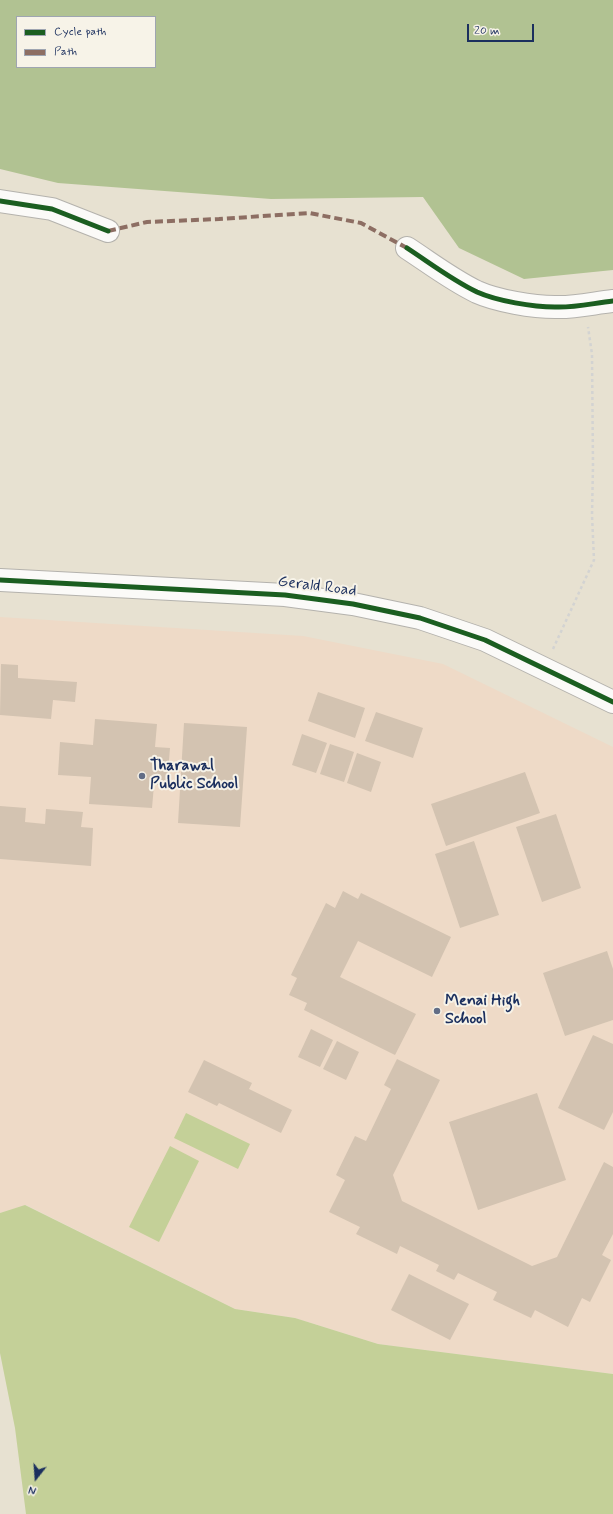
<!DOCTYPE html>
<style>
body{margin:0}
#map{position:relative;width:613px;height:1514px;overflow:hidden;background:#e7e1d1;font-family:Mynerve,sans-serif}
canvas{display:block}
.legend{position:absolute;left:16px;top:16px;width:140px;height:52px;box-sizing:border-box;background:#f7f3e8;border:1px solid #9fa5b1;margin:0;padding:5px 7px;list-style:none;font-size:12px;color:#1b2f5e}
.legend li{display:flex;align-items:center;gap:8px;height:20px}
.legend b{width:20px;border:1px solid #9fa5b1}
.north{position:absolute;left:16px;top:1458px;width:40px;height:40px;-webkit-text-stroke:3px #f7f3e8;paint-order:stroke;rotate:197deg;font-size:11px;font-weight:700;line-height:16px;text-align:center;color:#1b2f5e}
.north::after{content:'';display:block;margin:auto;width:14px;height:18px;background:#1b2f5e;clip-path:polygon(50% 0,100% 100%,50% 72%,0 100%)}
.scale{position:absolute;left:467px;top:24px;width:67px;height:18px;box-sizing:border-box;border:2px solid #1b2f5e;border-top:0;padding-left:5px;font-size:12px;line-height:14px;white-space:nowrap;color:#1b2f5e;-webkit-text-stroke:3px #f7f3e8;paint-order:stroke}
</style>
<div id="map">
<canvas width="613" height="1514"></canvas>
<ul class="legend">
<li><b style="height:5px;background:#1b5e20"></b>Cycle path</li>
<li><b style="height:5px;background:#8d6e63"></b>Path</li>
</ul>
<div class="north">N</div>
<div class="scale">20 m</div>
</div>
<script>
const c = document.querySelector('canvas').getContext('2d');
c.lineJoin = 'round';
function paint(path, color) { c.fillStyle = color; c.fill(path, 'evenodd'); }
function stroke(path, color, width, dash) { c.strokeStyle = color; c.lineWidth = width; c.lineCap = dash ? 'butt' : 'round'; c.setLineDash(dash || []); c.stroke(path); }
function write(font, color, halo, rows, align = 'center') {
  c.font = font + ' Mynerve,sans-serif'; c.lineWidth = 4; c.setLineDash([]); c.textBaseline = 'middle'; c.strokeStyle = halo; c.fillStyle = color; for (const [text, x, y, turn = 0] of rows) {
    c.save(); c.translate(x, y); c.rotate((+turn || 0) * Math.PI / 180); c.textAlign = isNaN(turn) ? turn : align; if (halo) c.strokeText(text, 0, 0); c.fillText(text, 0, 0); c.restore();
  }
}
const built = new Path2D(`
 M 0,617 L 303,636 L 443,664 L 613,747 L 613,1374 L 378,1344 L 295,1318 L 235,1309 L 26,1205 L 0,1213 Z`);
const green = new Path2D(`
 M 186,1113 L 250,1144 L 238,1169 L 174,1138 Z
 M 170,1146 L 199,1161 L 159,1242 L 129,1227 Z
 M 25,1205 L 235,1309 L 295,1318 L 378,1344 L 613,1374 L 613,1514 L 26,1514 L 15,1428 L 0,1353 L 0,1213 Z`);
const forest = new Path2D(`
 M 0,0 L 613,0 L 613,270 L 524,279 L 459,248 L 423,197 L 271,199 L 58,183 L 0,169 ZM 17,17 L 155,17 L 155,67 L 17,67 Z`);
const building = new Path2D(`
 M 1,664 L 18,665 L 18,678 L 77,682 L 75,702 L 53,700 L 51,719 L 0,715 Z
 M 318,692 L 365,708 L 355,738 L 308,721 Z
 M 376,712 L 423,728 L 413,758 L 365,741 Z
 M 95,719 L 157,724 L 155,747 L 170,748 L 167,785 L 154,785 L 152,808 L 89,804 L 91,777 L 58,775 L 60,742 L 93,745 Z
 M 184,723 L 247,727 L 240,827 L 178,823 Z
 M 302,734 L 327,743 L 316,773 L 292,765 Z
 M 330,744 L 354,752 L 344,782 L 320,774 Z
 M 357,753 L 381,762 L 371,792 L 347,783 Z
 M 525,772 L 540,813 L 446,846 L 431,804 Z
 M 0,806 L 26,808 L 25,822 L 45,824 L 46,809 L 83,812 L 81,827 L 93,828 L 91,866 L 0,859 Z
 M 556,814 L 581,888 L 542,902 L 516,827 Z
 M 474,841 L 499,915 L 460,928 L 435,854 Z
 M 343,891 L 358,899 L 361,893 L 451,937 L 432,977 L 358,941 L 340,977 L 416,1014 L 395,1055 L 304,1010 L 307,1003 L 289,995 L 297,978 L 291,975 L 326,903 L 335,908 Z
 M 607,951 L 613,969 L 613,1020 L 565,1036 L 543,973 Z
 M 311,1029 L 333,1040 L 320,1067 L 298,1057 Z
 M 593,1035 L 613,1044 L 613,1112 L 604,1130 L 558,1108 Z
 M 337,1041 L 359,1052 L 346,1080 L 323,1069 Z
 M 397,1059 L 440,1080 L 393,1175 L 402,1201 L 532,1266 L 557,1257 L 604,1162 L 613,1167 L 613,1234 L 602,1255 L 611,1260 L 590,1302 L 582,1298 L 568,1327 L 535,1310 L 531,1318 L 493,1300 L 497,1292 L 458,1273 L 454,1280 L 436,1271 L 439,1265 L 400,1246 L 397,1254 L 356,1234 L 360,1227 L 329,1212 L 345,1180 L 336,1175 L 355,1136 L 366,1141 L 391,1089 L 384,1085 Z
 M 204,1060 L 252,1083 L 249,1089 L 292,1110 L 281,1133 L 219,1103 L 217,1106 L 188,1092 Z
 M 537,1093 L 566,1180 L 478,1210 L 449,1122 Z
 M 409,1274 L 469,1304 L 450,1340 L 391,1310 Z`);
const path = new Path2D(`
 M 553,649 L 594,560 L 592,515 L 593,465 L 592,354 L 588,327`);
const minor = new Path2D(`
 M 0,201 L 52,209 L 108,231
 M 407,248 C 430,263 452,280 477,292 C 497,301 533,307 555,307 C 574,308 594,303 613,301
 M 0,580 L 285,595 L 353,604 L 420,618 L 485,640 L 613,702`);
const quiet = new Path2D(`
 M 108,231 L 147,222 L 219,219 L 309,213 L 361,223 L 407,248`);
const cycleway = new Path2D(`
 M 0,201 L 52,209 L 108,231
 M 407,248 C 430,263 452,280 477,292 C 497,301 533,307 555,307 C 574,308 594,303 613,301
 M 0,580 L 285,595 L 353,604 L 420,618 L 485,640 L 613,702`);
const markers = [
 [142,776,4,"#626d86"],
 [437,1011,4,"#626d86"]
];
const streetNames = [
 ["Gerald Road",317,587,7]
];
const poiNames = [
 ["Tharawal",150,767],
 ["Public School",150,785],
 ["Menai High",445,1002],
 ["School",445,1020]
];
paint(built, '#eedac7');
paint(green, '#c4d098');
paint(forest, '#b1c292');
paint(building, '#d3c3b1');
stroke(minor, '#b4b2ad', 24);
stroke(path, '#d3d3d2', 2.5, [3, 3]);
stroke(minor, '#fbfaf8', 22);
stroke(quiet, '#8d6e63', 4, [8, 4]);
stroke(cycleway, '#1b5e20', 5);
for (const [x, y, r, color] of markers) { const dot = new Path2D(); dot.arc(x, y, r, 0, 2 * Math.PI); c.fillStyle = color; c.fill(dot); stroke(dot, '#f7f3e8', 1.5); }
write('16px', '#1b2f5e', '#f7f3e8', streetNames);
write('bold 16px', '#1b2f5e', '#f7f3e8', poiNames, 'left');
</script>
